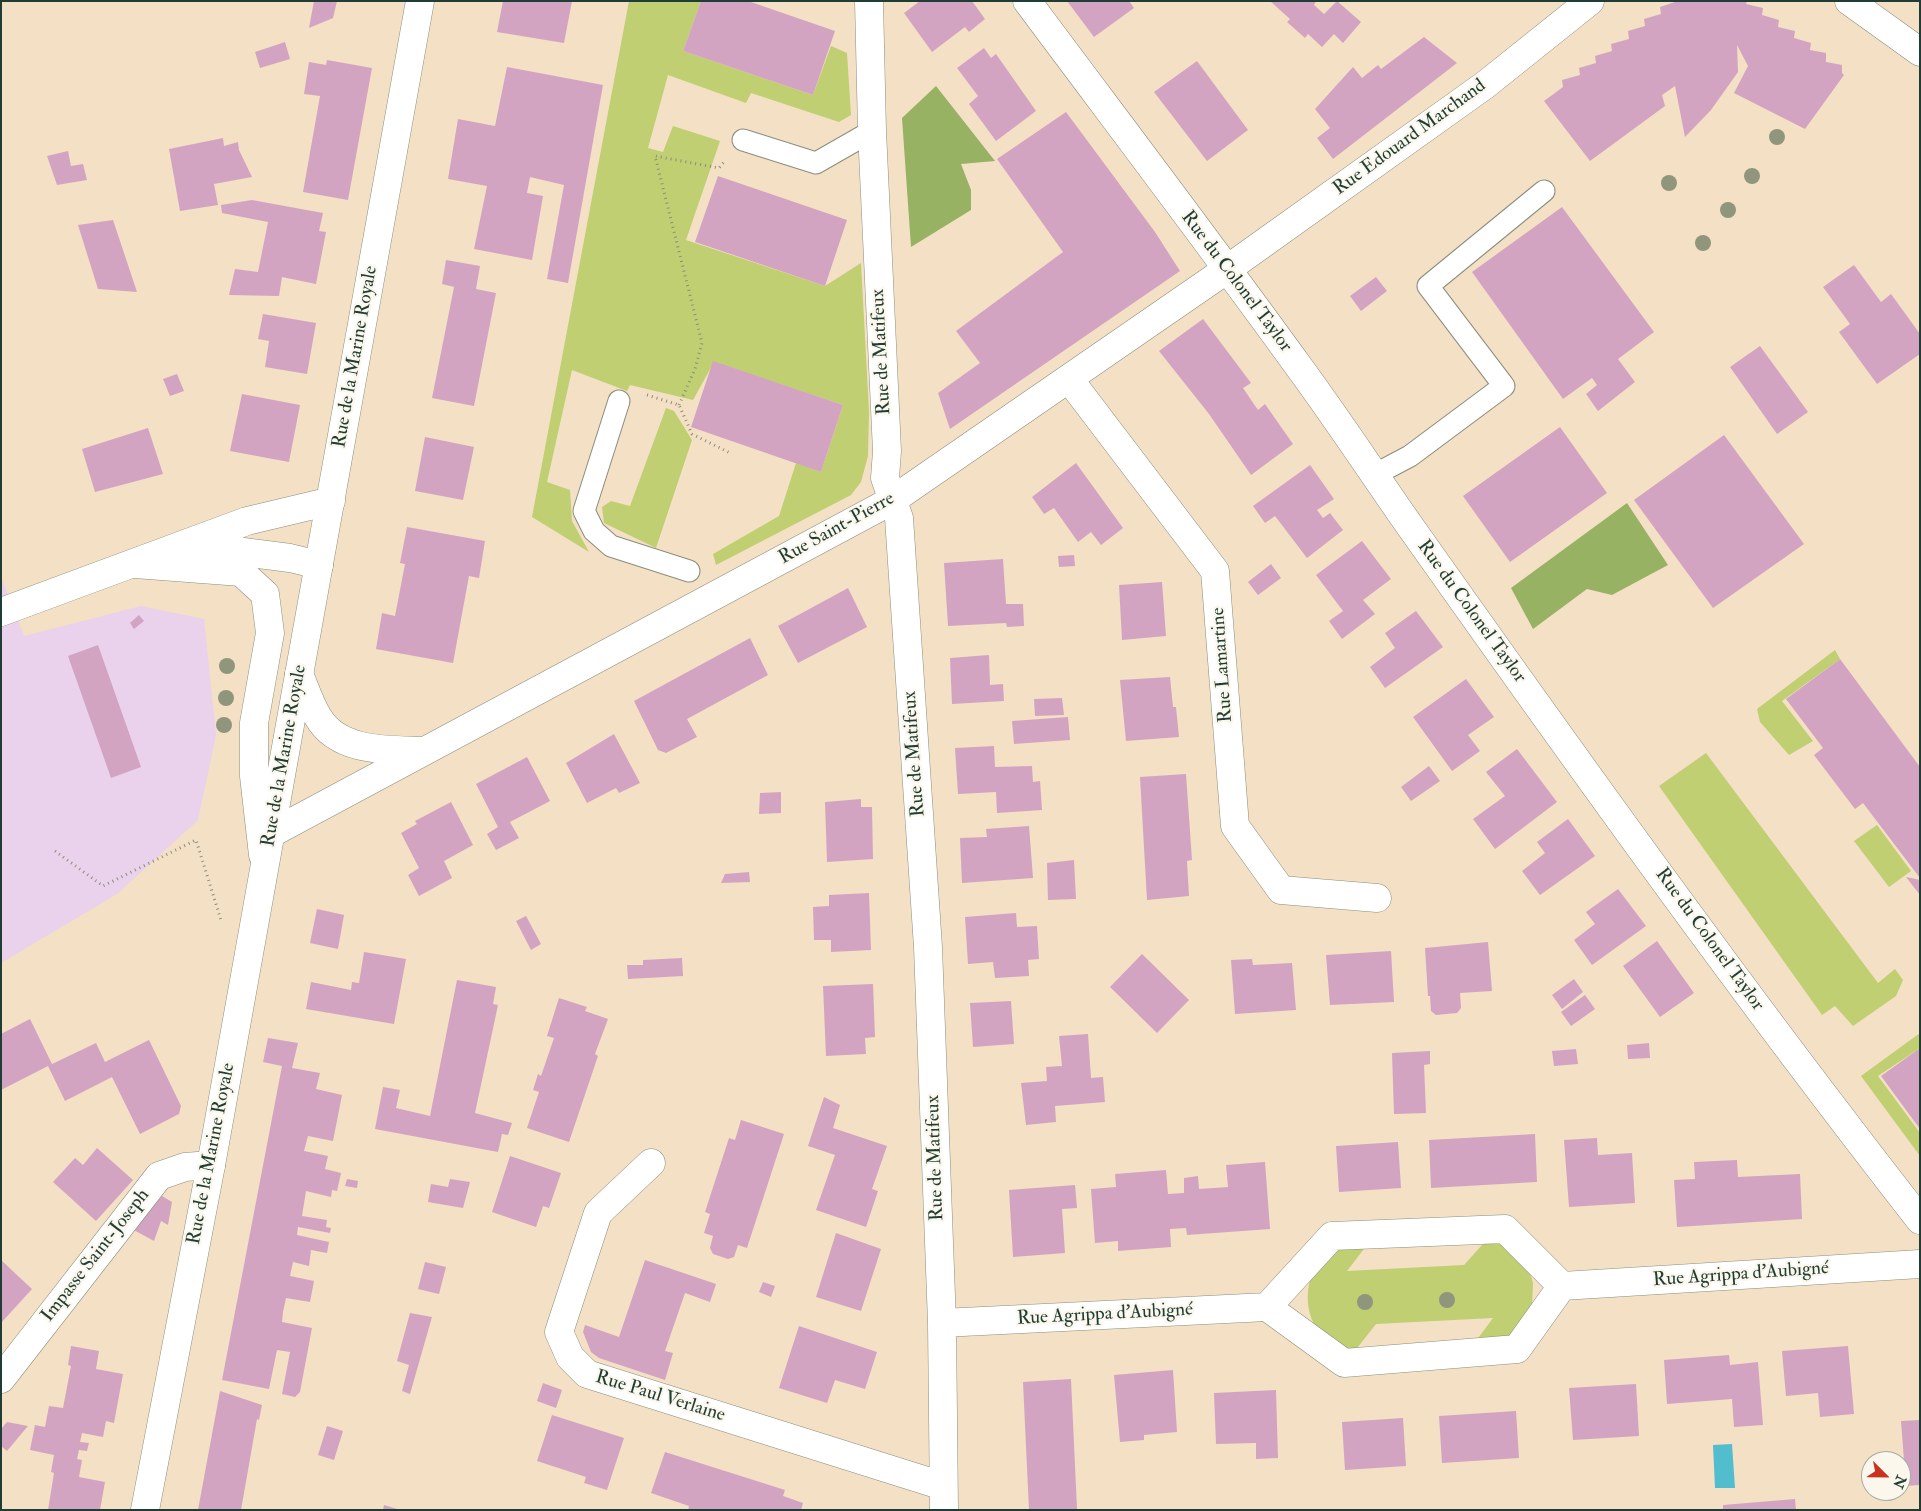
<!DOCTYPE html>
<meta charset="utf-8">
<style>
body{margin:0}
#map{position:relative;width:1921px;height:1511px;overflow:hidden;background:#f4e0c5;font-family:"IM FELL Double Pica",serif}
canvas{display:block}
.frame{position:absolute;inset:0;border:2px solid #1f3d34;pointer-events:none}
.north{position:absolute;left:1861px;top:1451px;width:50px;height:50px;box-sizing:border-box;background:#fbf7ec;border:1px solid #a3ada2;border-radius:50%;rotate:113deg;font-size:14px;font-weight:700;line-height:20px;text-align:center;color:#1f3d34}
.north::after{content:'';display:block;margin:auto;width:18px;height:22px;background:#c8321e;clip-path:polygon(50% 0,100% 100%,50% 72%,0 100%)}
</style>
<div id="map">
<canvas width="1921" height="1511"></canvas>
<div class="frame"></div>
<div class="north">N</div>
</div>
<script>
const c = document.querySelector('canvas').getContext('2d');
c.lineJoin = 'round';
function paint(path, color) { c.fillStyle = color; c.fill(path, 'evenodd'); }
function stroke(path, color, width, dash) { c.strokeStyle = color; c.lineWidth = width; c.lineCap = dash ? 'butt' : 'round'; c.setLineDash(dash || []); c.stroke(path); }
function write(font, color, halo, rows, align = 'center') {
  c.font = font + ' "IM FELL Double Pica",serif'; c.lineWidth = 4.5; c.setLineDash([]); c.textBaseline = 'middle'; c.strokeStyle = halo; c.fillStyle = color; for (const [text, x, y, turn = 0] of rows) {
    c.save(); c.translate(x, y); c.rotate((+turn || 0) * Math.PI / 180); c.textAlign = isNaN(turn) ? turn : align; if (halo) c.strokeText(text, 0, 0); c.fillText(text, 0, 0); c.restore();
  }
}
const built = new Path2D(`
 M 1,577 L 24,636 L 141,606 L 204,619 L 216,735 L 198,820 L 117,894 L 1,963 Z`);
const green = new Path2D(`
 M 629,1 L 701,1 L 683,51 L 813,95 L 831,46 L 847,53 L 851,115 L 839,122 L 751,93 L 746,103 L 668,75 L 648,148 L 663,152 L 673,126 L 720,141 L 686,240 L 825,286 L 861,263 L 869,411 L 868,456 L 861,482 L 851,495 L 716,565 L 713,554 L 779,516 L 796,463 L 821,472 L 843,405 L 714,362 L 693,400 L 630,385 L 627,391 L 572,370 L 547,482 L 570,490 L 572,521 L 589,552 L 532,517 Z
 M 666,408 L 674,411 L 692,440 L 656,548 L 604,523 L 602,507 L 611,501 L 630,506 Z
 M 1835,650 L 1840,659 L 1782,701 L 1813,741 L 1789,755 L 1760,722 L 1757,709 Z
 M 1706,753 L 1878,983 L 1895,969 L 1903,980 L 1896,996 L 1853,1026 L 1835,1006 L 1822,1015 L 1659,786 Z
 M 1877,825 L 1911,871 L 1889,887 L 1854,841 Z
 M 1920,1033 L 1920,1048 L 1878,1076 L 1920,1133 L 1920,1156 L 1861,1076 Z
 M 1491,1235 L 1527,1263 L 1533,1283 L 1532,1307 L 1511,1336 L 1473,1345 L 1493,1318 L 1376,1324 L 1354,1352 C 1302,1347 1291,1272 1336,1248 C 1343,1244 1358,1246 1367,1245 L 1347,1271 L 1464,1265 Z`);
const forest = new Path2D(`
 M 936,86 L 995,161 L 961,164 L 971,190 L 971,210 L 911,247 L 902,118 Z
 M 1627,503 L 1668,565 L 1612,595 L 1587,589 L 1533,629 L 1511,588 Z`);
const water = new Path2D(`
 M 1732,1444 L 1735,1488 L 1715,1488 L 1713,1445 Z`);
const building = new Path2D(`
 M 314,1 L 337,1 L 333,18 L 309,28 Z
 M 503,1 L 572,1 L 564,43 L 497,32 Z
 M 701,1 L 748,1 L 835,31 L 813,95 L 683,51 Z
 M 920,1 L 972,1 L 985,19 L 969,32 L 965,27 L 932,52 L 904,13 Z
 M 1067,1 L 1129,1 L 1134,8 L 1094,37 Z
 M 1270,1 L 1316,1 L 1314,5 L 1324,14 L 1337,1 L 1361,22 L 1343,43 L 1334,34 L 1322,47 L 1308,34 L 1305,38 L 1287,22 L 1290,19 Z
 M 1678,1 L 1747,1 L 1746,4 L 1763,8 L 1762,15 L 1779,20 L 1778,27 L 1795,31 L 1794,38 L 1811,43 L 1810,50 L 1826,53 L 1826,62 L 1842,65 L 1842,73 L 1844,75 L 1805,129 L 1734,93 L 1748,66 L 1737,45 L 1738,72 L 1711,110 L 1685,137 L 1675,86 L 1662,95 L 1665,106 L 1590,161 L 1544,101 L 1563,87 L 1562,80 L 1580,75 L 1579,68 L 1596,63 L 1595,56 L 1612,51 L 1611,44 L 1629,39 L 1628,31 L 1645,26 L 1644,19 L 1661,14 L 1660,7 Z
 M 1424,37 L 1457,63 L 1333,159 L 1317,138 L 1330,128 L 1315,109 L 1353,67 L 1362,78 L 1378,65 L 1381,69 Z
 M 285,42 L 290,59 L 260,68 L 255,52 Z
 M 984,48 L 991,58 L 996,54 L 1036,111 L 996,141 L 969,104 L 978,96 L 957,68 Z
 M 327,60 L 372,68 L 348,200 L 303,192 L 320,96 L 304,94 L 309,62 L 326,65 Z
 M 1197,61 L 1248,130 L 1207,161 L 1154,92 Z
 M 507,67 L 603,85 L 568,283 L 547,279 L 564,185 L 530,177 L 527,193 L 543,196 L 532,260 L 474,249 L 487,186 L 448,179 L 458,119 L 495,126 Z
 M 1066,112 L 1155,232 L 1180,271 L 950,429 L 938,393 L 980,363 L 956,331 L 1063,252 L 997,159 Z
 M 223,138 L 224,146 L 238,142 L 239,150 L 252,177 L 214,184 L 218,205 L 180,211 L 169,149 Z
 M 68,151 L 71,166 L 83,164 L 87,180 L 57,185 L 47,156 Z
 M 718,176 L 847,220 L 825,286 L 695,242 Z
 M 252,200 L 323,213 L 319,231 L 326,232 L 316,284 L 282,277 L 279,296 L 229,295 L 235,269 L 258,272 L 268,222 L 222,213 L 221,205 Z
 M 1562,207 L 1654,332 L 1618,359 L 1635,382 L 1598,411 L 1586,394 L 1597,385 L 1592,378 L 1563,399 L 1472,272 Z
 M 113,220 L 137,292 L 98,289 L 78,225 Z
 M 446,260 L 480,266 L 476,289 L 496,293 L 474,406 L 432,398 L 454,287 L 442,284 Z
 M 1854,265 L 1881,302 L 1891,294 L 1920,334 L 1920,354 L 1877,384 L 1839,332 L 1850,324 L 1823,287 Z
 M 1376,277 L 1387,291 L 1361,311 L 1350,296 Z
 M 263,314 L 316,323 L 307,374 L 265,367 L 269,341 L 258,339 Z
 M 1203,319 L 1251,383 L 1243,388 L 1258,410 L 1265,404 L 1293,444 L 1251,475 L 1209,414 L 1159,351 Z
 M 1760,346 L 1808,412 L 1777,434 L 1730,367 Z
 M 713,361 L 843,405 L 821,472 L 691,427 Z
 M 177,374 L 184,391 L 170,396 L 163,379 Z
 M 242,394 L 300,405 L 289,462 L 230,451 Z
 M 1560,427 L 1607,493 L 1510,562 L 1463,496 Z
 M 148,428 L 163,474 L 95,492 L 82,449 Z
 M 1724,435 L 1804,544 L 1713,608 L 1634,500 Z
 M 425,437 L 474,447 L 463,500 L 415,491 Z
 M 1076,463 L 1123,528 L 1101,545 L 1091,532 L 1078,542 L 1054,508 L 1044,514 L 1032,497 Z
 M 1310,465 L 1334,499 L 1317,510 L 1323,518 L 1330,513 L 1343,530 L 1307,558 L 1275,516 L 1265,523 L 1253,506 Z
 M 407,527 L 485,541 L 479,578 L 469,576 L 453,663 L 376,649 L 382,613 L 395,616 L 405,564 L 400,563 Z
 M 1362,541 L 1391,579 L 1363,600 L 1375,614 L 1342,639 L 1329,621 L 1343,611 L 1316,575 Z
 M 1074,555 L 1075,566 L 1059,567 L 1058,556 Z
 M 1003,559 L 1006,604 L 1023,604 L 1024,626 L 1007,627 L 1006,623 L 948,626 L 944,563 Z
 M 1271,564 L 1281,578 L 1258,595 L 1248,582 Z
 M 1162,582 L 1166,636 L 1122,640 L 1119,585 Z
 M 848,588 L 867,627 L 798,663 L 778,626 Z
 M 1416,611 L 1443,647 L 1385,688 L 1370,667 L 1395,648 L 1385,633 Z
 M 139,615 L 144,621 L 134,629 L 130,623 Z
 M 750,638 L 768,675 L 687,719 L 697,737 L 666,753 L 658,750 L 634,701 Z
 M 98,645 L 141,767 L 111,778 L 68,656 Z
 M 989,655 L 990,685 L 1003,684 L 1004,701 L 952,704 L 950,658 Z
 M 1840,659 L 1920,767 L 1920,878 L 1863,803 L 1855,809 L 1814,755 L 1823,748 L 1786,699 Z
 M 1170,677 L 1173,707 L 1176,707 L 1179,737 L 1126,741 L 1120,680 Z
 M 1466,679 L 1494,717 L 1468,735 L 1480,751 L 1452,771 L 1413,717 Z
 M 1062,698 L 1064,715 L 1035,716 L 1034,699 Z
 M 1068,717 L 1070,740 L 1014,744 L 1012,721 Z
 M 614,734 L 640,783 L 619,793 L 616,788 L 587,803 L 566,763 Z
 M 994,746 L 995,767 L 1032,766 L 1033,782 L 1040,781 L 1042,810 L 997,813 L 996,792 L 958,794 L 955,748 Z
 M 1517,749 L 1557,802 L 1495,849 L 1473,819 L 1505,796 L 1486,772 Z
 M 527,757 L 550,801 L 510,822 L 519,838 L 496,850 L 487,834 L 498,827 L 476,784 Z
 M 1429,766 L 1440,781 L 1411,801 L 1401,787 Z
 M 1186,774 L 1192,860 L 1187,861 L 1189,896 L 1147,900 L 1140,777 Z
 M 781,792 L 781,813 L 759,814 L 760,793 Z
 M 861,799 L 861,807 L 872,807 L 873,859 L 827,862 L 825,802 Z
 M 451,802 L 473,845 L 444,861 L 452,878 L 419,896 L 408,875 L 419,868 L 401,833 L 417,824 L 415,821 Z
 M 1568,819 L 1595,856 L 1540,895 L 1522,871 L 1545,853 L 1537,842 Z
 M 1029,826 L 1033,878 L 962,883 L 960,838 L 987,837 L 986,829 Z
 M 1074,860 L 1076,899 L 1048,900 L 1047,863 Z
 M 749,872 L 750,882 L 721,883 L 725,874 Z
 M 1906,877 L 1920,880 L 1920,895 Z
 M 1618,889 L 1646,926 L 1592,965 L 1574,940 L 1595,924 L 1586,912 Z
 M 869,893 L 871,950 L 831,952 L 831,940 L 814,940 L 813,907 L 829,906 L 829,895 Z
 M 317,909 L 344,915 L 338,949 L 310,943 Z
 M 1016,913 L 1017,927 L 1037,926 L 1039,959 L 1028,960 L 1029,976 L 995,978 L 993,962 L 968,964 L 965,917 Z
 M 526,916 L 541,944 L 531,950 L 516,921 Z
 M 1657,941 L 1694,993 L 1660,1017 L 1623,966 Z
 M 1488,942 L 1492,991 L 1460,993 L 1461,1008 L 1457,1013 L 1436,1015 L 1431,1011 L 1430,996 L 1428,996 L 1425,948 Z
 M 1391,951 L 1394,1002 L 1330,1005 L 1326,955 Z
 M 364,952 L 406,959 L 394,1024 L 306,1009 L 311,982 L 351,990 L 352,982 L 359,983 Z
 M 1142,954 L 1189,1000 L 1157,1033 L 1110,987 Z
 M 682,958 L 683,976 L 628,979 L 627,965 L 643,965 L 643,960 Z
 M 1252,959 L 1253,965 L 1292,963 L 1296,1010 L 1235,1014 L 1231,960 Z
 M 1574,979 L 1583,992 L 1562,1009 L 1552,995 Z
 M 457,980 L 496,987 L 493,1004 L 498,1005 L 475,1113 L 512,1123 L 508,1135 L 502,1134 L 498,1152 L 375,1129 L 383,1087 L 400,1090 L 396,1108 L 430,1116 Z
 M 873,984 L 875,1037 L 865,1038 L 866,1054 L 826,1056 L 823,986 Z
 M 1585,995 L 1595,1009 L 1571,1026 L 1561,1012 Z
 M 559,998 L 587,1007 L 585,1011 L 608,1019 L 595,1054 L 598,1056 L 569,1142 L 527,1128 L 539,1092 L 533,1090 L 538,1074 L 541,1076 L 554,1038 L 547,1036 Z
 M 1011,1001 L 1014,1044 L 973,1047 L 970,1003 Z
 M 30,1019 L 52,1064 L 96,1043 L 105,1062 L 149,1040 L 181,1106 L 179,1114 L 140,1134 L 112,1077 L 65,1101 L 48,1066 L 1,1090 L 1,1034 Z
 M 1088,1034 L 1091,1078 L 1103,1077 L 1105,1102 L 1055,1106 L 1056,1122 L 1026,1125 L 1021,1083 L 1047,1081 L 1046,1067 L 1062,1066 L 1059,1036 Z
 M 268,1038 L 298,1043 L 292,1068 L 320,1073 L 316,1089 L 342,1095 L 333,1141 L 308,1136 L 304,1151 L 328,1156 L 325,1169 L 341,1173 L 337,1191 L 332,1190 L 331,1197 L 306,1191 L 302,1216 L 327,1220 L 326,1227 L 331,1228 L 330,1233 L 298,1227 L 297,1235 L 329,1242 L 327,1253 L 311,1250 L 309,1266 L 293,1262 L 290,1276 L 314,1281 L 310,1302 L 286,1298 L 283,1312 L 282,1322 L 312,1328 L 300,1392 L 295,1397 L 282,1394 L 290,1352 L 277,1350 L 269,1389 L 222,1380 L 282,1066 L 263,1062 Z
 M 1649,1043 L 1650,1058 L 1628,1059 L 1627,1045 Z
 M 1920,1048 L 1920,1129 L 1881,1076 Z
 M 1576,1049 L 1578,1064 L 1554,1066 L 1552,1051 Z
 M 1430,1051 L 1430,1064 L 1424,1065 L 1426,1113 L 1394,1114 L 1392,1053 Z
 M 824,1097 L 840,1105 L 833,1128 L 887,1146 L 872,1189 L 878,1191 L 866,1227 L 816,1210 L 835,1155 L 808,1146 Z
 M 741,1120 L 784,1134 L 747,1248 L 738,1245 L 734,1257 L 728,1259 L 713,1254 L 710,1248 L 713,1236 L 704,1233 L 710,1214 L 705,1212 L 729,1138 L 735,1140 Z
 M 1535,1134 L 1537,1182 L 1431,1188 L 1429,1140 Z
 M 1597,1138 L 1598,1155 L 1632,1153 L 1635,1203 L 1569,1207 L 1564,1140 Z
 M 1398,1142 L 1401,1188 L 1339,1192 L 1336,1146 Z
 M 97,1148 L 133,1180 L 96,1221 L 53,1182 L 75,1158 L 83,1165 Z
 M 510,1156 L 561,1173 L 549,1208 L 543,1206 L 536,1227 L 492,1212 Z
 M 1737,1160 L 1738,1177 L 1800,1174 L 1802,1219 L 1677,1227 L 1674,1180 L 1695,1179 L 1694,1162 Z
 M 1265,1162 L 1270,1229 L 1187,1235 L 1186,1228 L 1170,1229 L 1171,1247 L 1118,1251 L 1118,1241 L 1095,1243 L 1091,1189 L 1116,1187 L 1115,1174 L 1166,1170 L 1168,1194 L 1184,1193 L 1184,1178 L 1198,1176 L 1199,1189 L 1228,1187 L 1226,1165 Z
 M 347,1179 L 358,1181 L 357,1188 L 345,1186 Z
 M 450,1179 L 470,1182 L 463,1208 L 428,1202 L 431,1184 L 448,1187 Z
 M 1075,1185 L 1077,1208 L 1062,1209 L 1065,1253 L 1013,1257 L 1009,1190 Z
 M 162,1196 L 172,1202 L 168,1225 L 161,1221 L 154,1241 L 132,1229 Z
 M 836,1233 L 881,1249 L 861,1311 L 816,1297 Z
 M 1,1260 L 32,1289 L 1,1323 Z
 M 645,1260 L 716,1284 L 710,1302 L 685,1293 L 665,1351 L 673,1353 L 665,1380 L 599,1358 L 591,1352 L 583,1332 L 585,1325 L 619,1337 Z
 M 425,1262 L 446,1267 L 439,1294 L 418,1289 Z
 M 763,1282 L 775,1286 L 771,1297 L 759,1292 Z
 M 410,1313 L 432,1317 L 410,1394 L 402,1391 L 409,1365 L 397,1361 Z
 M 799,1326 L 877,1352 L 865,1389 L 835,1380 L 827,1403 L 779,1388 Z
 M 71,1346 L 99,1351 L 96,1369 L 123,1374 L 114,1423 L 106,1421 L 103,1437 L 82,1433 L 80,1442 L 89,1443 L 87,1451 L 79,1450 L 77,1459 L 82,1460 L 79,1477 L 105,1482 L 100,1510 L 48,1510 L 54,1473 L 51,1472 L 54,1455 L 30,1450 L 35,1425 L 45,1427 L 49,1406 L 63,1408 L 71,1366 L 68,1365 Z
 M 1848,1346 L 1854,1414 L 1820,1417 L 1818,1393 L 1786,1396 L 1782,1351 Z
 M 1729,1355 L 1730,1365 L 1758,1362 L 1763,1425 L 1734,1427 L 1732,1399 L 1667,1404 L 1664,1360 Z
 M 1173,1370 L 1177,1432 L 1144,1435 L 1144,1440 L 1120,1442 L 1114,1375 Z
 M 1071,1379 L 1077,1509 L 1029,1510 L 1023,1382 Z
 M 543,1383 L 562,1390 L 556,1408 L 537,1401 Z
 M 1636,1384 L 1639,1436 L 1573,1440 L 1569,1388 Z
 M 1276,1390 L 1278,1458 L 1256,1459 L 1256,1443 L 1216,1444 L 1214,1393 Z
 M 220,1391 L 262,1405 L 259,1420 L 257,1419 L 241,1510 L 198,1510 Z
 M 1516,1411 L 1519,1458 L 1442,1463 L 1439,1416 Z
 M 552,1415 L 624,1438 L 607,1490 L 584,1483 L 586,1477 L 537,1461 Z
 M 1403,1418 L 1406,1466 L 1345,1470 L 1342,1422 Z
 M 1920,1420 L 1920,1485 L 1906,1486 L 1901,1421 Z
 M 7,1422 L 28,1426 L 7,1451 L 1,1446 L 1,1429 Z
 M 327,1426 L 343,1431 L 334,1460 L 318,1455 Z
 M 665,1452 L 785,1490 L 783,1496 L 803,1503 L 801,1510 L 688,1510 L 689,1506 L 651,1493 Z
 M 1795,1499 L 1796,1510 L 1723,1510 L 1723,1505 Z
 M 384,1505 L 397,1509 L 397,1510 L 383,1510 Z`);
const path = new Path2D(`
 M 647,395 L 679,405 L 692,434 L 730,453
 M 679,405 L 695,369 L 702,343 L 655,156 L 719,168 L 724,162
 M 55,851 L 103,886 L 196,840 L 221,920`);
const lane = new Path2D(`
 M 743,140 L 816,163 L 872,131
 M 619,401 L 584,511 L 594,531 L 611,546 L 689,571
 M 1376,474 L 1410,456 L 1504,386 L 1428,286 L 1544,191`);
const street = new Path2D(`
 M 869,1 L 872,131 L 887,451 L 885,478 L 899,518 L 928,947 L 942,1323 L 944,1510
 M 1849,1 L 1920,52
 M 1069,379 L 1215,571 L 1235,826 L 1281,890 L 1377,898
 M 194,556 L 235,551 L 290,558 L 319,565
 M 135,564 L 241,572 L 265,594 L 270,633 L 254,723 L 254,776 L 263,855
 M 1,612 L 247,521 L 331,501
 M 299,674 C 305,688 310,704 318,717 C 338,752 387,750 423,751
 M 270,834 L 891,501 L 1226,270 L 1485,85 L 1590,1
 M 651,1163 L 598,1213 L 559,1332 L 570,1357 L 587,1374 L 943,1486
 M 1267,1307 L 1332,1236 L 1505,1229 L 1562,1286 L 1920,1264
 M 942,1323 L 1267,1307 L 1344,1363 L 1517,1349 L 1562,1286
 M 1,1379 L 159,1176 L 185,1167 L 211,1165`);
const secondary = new Path2D(`
 M 1027,1 C 1118,123 1210,244 1299,367 C 1338,420 1374,475 1412,529 C 1577,762 1744,995 1920,1220
 M 145,1510 L 211,1165 L 420,1`);
const trees = [
 [1777,137],
 [1752,176],
 [1669,183],
 [1728,210],
 [1703,243],
 [227,666],
 [226,698],
 [224,725],
 [1447,1300],
 [1365,1302]
];
const streetNames = [
 ["Rue Edouard Marchand",1410,138,-36],
 ["Rue du Colonel Taylor",1236,282,53],
 ["Rue de Matifeux",882,352,-93],
 ["Rue de la Marine Royale",356,357,-80],
 ["Rue Saint-Pierre",837,529,-29],
 ["Rue du Colonel Taylor",1471,612,54],
 ["Rue Lamartine",1223,665,-94],
 ["Rue de Matifeux",915,754,-94],
 ["Rue de la Marine Royale",285,756,-80],
 ["Rue du Colonel Taylor",1709,940,54],
 ["Rue de la Marine Royale",212,1154,-79],
 ["Rue de Matifeux",936,1158,-92],
 ["Impasse Saint-Joseph",96,1256,-52],
 ["Rue Agrippa d'Aubigné",1741,1275,-4],
 ["Rue Agrippa d'Aubigné",1105,1315,-3],
 ["Rue Paul Verlaine",660,1397,17]
];
paint(built, '#ead1ec');
paint(green, '#bfcf71');
paint(forest, '#97b263');
paint(water, '#52bdcd');
paint(building, '#d2a4c2');
stroke(lane, '#8a8e7c', 23);
stroke(street, '#8a8e7c', 29);
stroke(secondary, '#8a8e7c', 29);
stroke(path, '#8a8e7c', 3, [1, 4]);
stroke(lane, '#fff', 21);
stroke(street, '#fff', 28);
stroke(secondary, '#fff', 28);
c.fillStyle = '#90967c';
for (const [x, y] of trees) { c.beginPath(); c.arc(x, y, 8, 0, 2 * Math.PI); c.fill(); }
write('19px', '#1f3d34', '#fbf7ec', streetNames);
</script>
